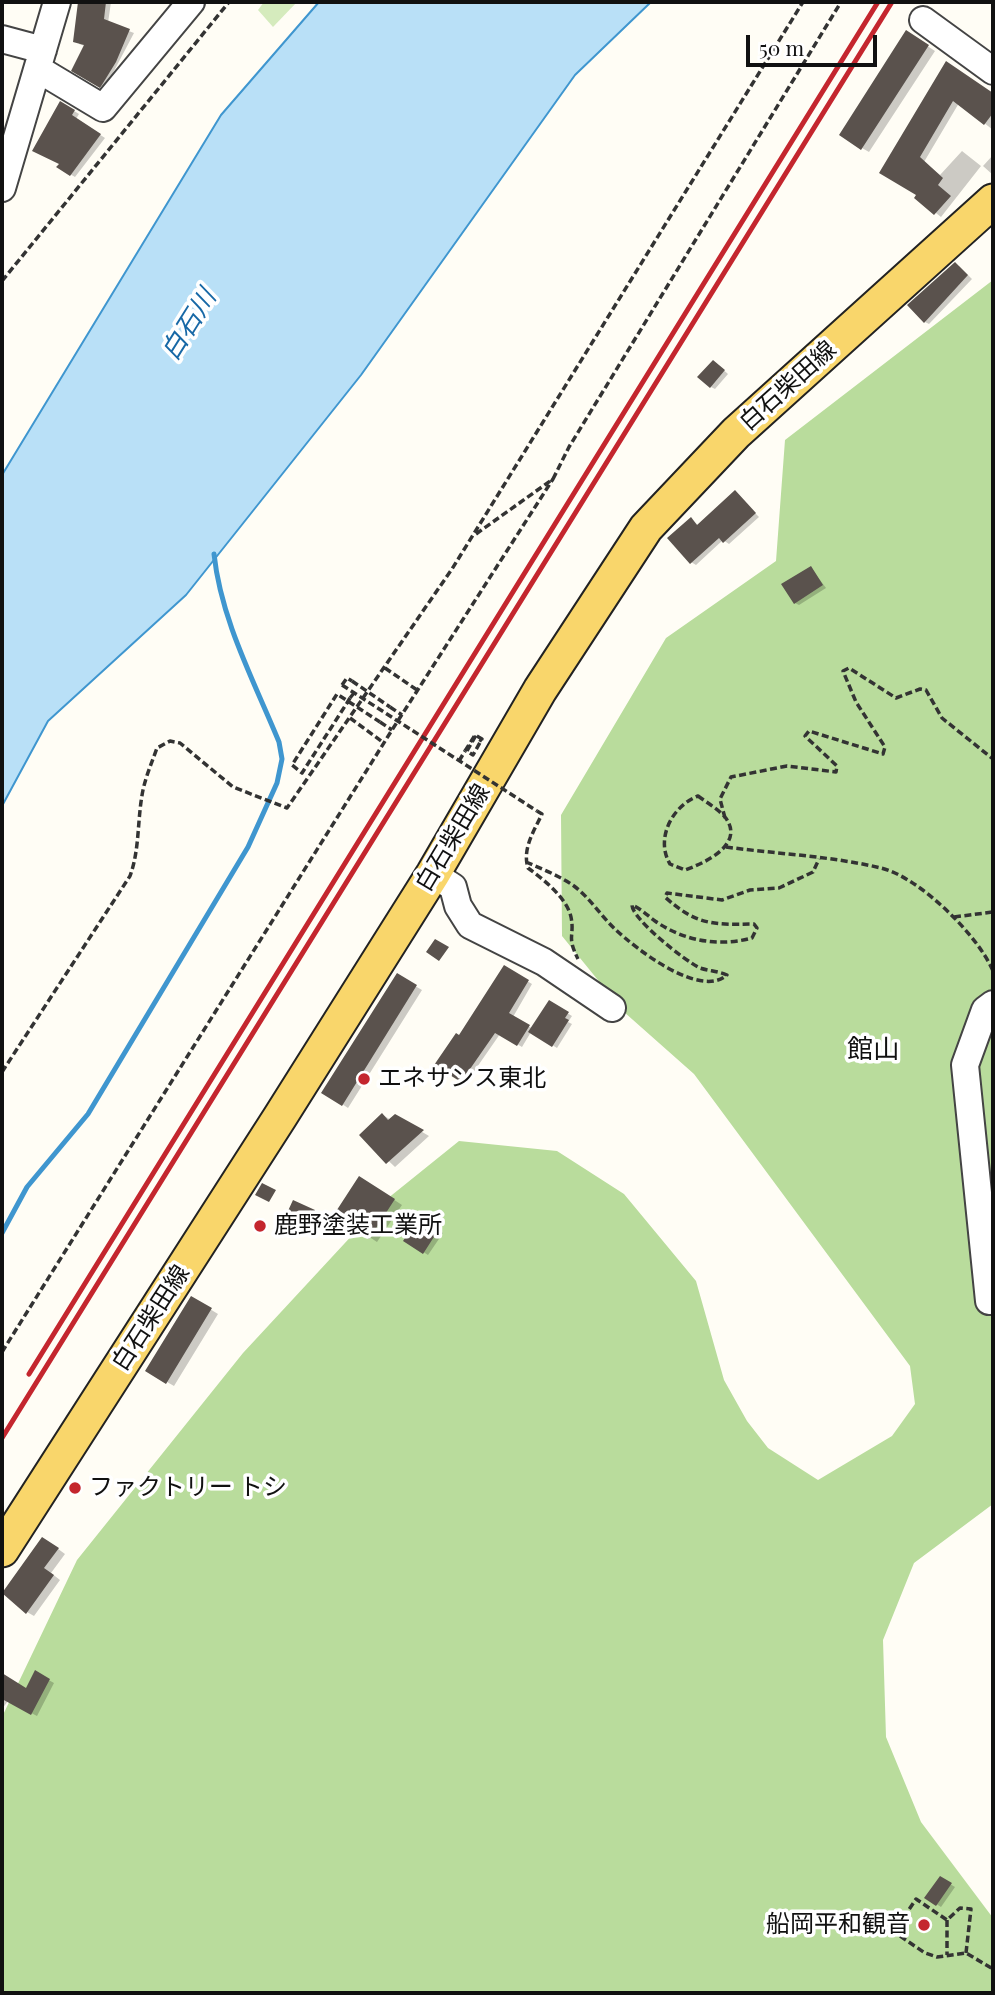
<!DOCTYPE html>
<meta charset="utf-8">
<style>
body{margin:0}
#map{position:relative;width:995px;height:1995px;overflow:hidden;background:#fffdf5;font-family:"Playfair Display",serif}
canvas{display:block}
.frame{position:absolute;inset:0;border:4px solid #111;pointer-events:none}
.scale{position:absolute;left:746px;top:35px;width:131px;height:32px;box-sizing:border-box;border:4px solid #111;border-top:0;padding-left:9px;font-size:21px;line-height:24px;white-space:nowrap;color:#111;-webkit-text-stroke:5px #fff;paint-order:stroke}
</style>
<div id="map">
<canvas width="995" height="1995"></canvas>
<div class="frame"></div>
<div class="scale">50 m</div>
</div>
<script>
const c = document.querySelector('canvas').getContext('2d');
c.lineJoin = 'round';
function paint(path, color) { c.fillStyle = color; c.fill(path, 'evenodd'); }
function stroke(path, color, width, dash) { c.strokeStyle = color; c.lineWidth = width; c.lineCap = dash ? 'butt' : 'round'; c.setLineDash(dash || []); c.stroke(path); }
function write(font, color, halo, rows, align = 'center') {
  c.font = font + ' "Playfair Display","Noto Sans JP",serif'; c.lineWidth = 7; c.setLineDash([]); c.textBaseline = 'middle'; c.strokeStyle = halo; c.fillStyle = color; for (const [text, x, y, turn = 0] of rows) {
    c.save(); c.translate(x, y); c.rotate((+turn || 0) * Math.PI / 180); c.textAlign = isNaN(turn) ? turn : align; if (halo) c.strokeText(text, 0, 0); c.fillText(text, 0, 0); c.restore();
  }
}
const green = new Path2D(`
 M 264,2 L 297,2 L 273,27 L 258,10 Z`);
const forest = new Path2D(`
 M 993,280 L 993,1504 L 914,1563 L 883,1640 L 886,1737 L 921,1822 L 993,1918 L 993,1993 L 2,1993 L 2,1717 L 77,1560 L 243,1353 L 382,1203 L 459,1141 L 557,1151 L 624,1194 L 696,1281 L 724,1380 L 747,1421 L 768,1448 L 818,1480 L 892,1436 L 915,1404 L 910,1366 L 694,1074 L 624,1012 L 562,936 L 561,815 L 666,638 L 776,561 L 785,440 Z`);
const water = new Path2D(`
 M 319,2 L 651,2 L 575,75 L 361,375 L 186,595 L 48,721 L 2,806 L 2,475 L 221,115 Z`);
const shadow = new Path2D(`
 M 81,2 L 111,2 L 108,23 L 134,33 L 105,88 L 73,70 L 85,46 L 79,44 Z
 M 906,32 L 935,51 L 869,152 L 862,148 Z
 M 952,66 L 993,95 L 993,130 L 959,103 L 924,162 L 940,175 L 962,151 L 981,166 L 941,217 L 917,198 L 919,195 L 882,172 Z
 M 61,103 L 79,114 L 76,119 L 105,138 L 75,177 L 58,167 L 61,163 Z
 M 993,155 L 993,175 L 983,166 Z
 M 959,266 L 972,279 L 929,324 L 925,322 Z
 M 718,365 L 728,374 L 715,389 L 711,387 Z
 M 735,493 L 759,517 L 729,544 L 723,540 L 696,565 L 691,562 L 691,519 L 699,526 Z
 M 811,568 L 826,588 L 799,605 L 795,603 Z
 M 504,967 L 532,984 L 513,1017 L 533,1029 L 549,1002 L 572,1016 L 568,1022 L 572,1024 L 557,1048 L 531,1032 L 522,1047 L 500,1034 L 466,1083 L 450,1073 L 446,1080 L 432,1070 L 460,1037 Z
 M 398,976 L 422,990 L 348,1108 L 324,1092 Z
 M 383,1115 L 391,1120 L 395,1116 L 429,1136 L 395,1167 L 361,1135 Z
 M 367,1182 L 402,1205 L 377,1242 L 336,1215 Z
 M 294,1202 L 319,1214 L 314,1224 L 294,1215 Z
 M 420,1219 L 443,1233 L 428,1255 L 405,1240 Z
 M 192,1298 L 218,1314 L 174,1386 L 148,1371 Z
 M 50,1543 L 65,1554 L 51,1573 L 60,1580 L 34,1616 L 27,1612 Z
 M 36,1673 L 54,1683 L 37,1716 L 8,1701 L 2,1709 L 2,1675 L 27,1690 Z
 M 940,1878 L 955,1887 L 941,1907 L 927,1898 Z`);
const stream = new Path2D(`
 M 2,1233 L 27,1187 L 88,1114 L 248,847 L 277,783 L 282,759 L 279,742 C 254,681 221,620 214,554`);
const building = new Path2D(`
 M 78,2 L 106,2 L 104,19 L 130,29 L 116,62 L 100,88 L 71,71 L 84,45 L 73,42 Z
 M 906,30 L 929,45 L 861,150 L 839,135 Z
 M 946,61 L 993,93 L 993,113 L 984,125 L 953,101 L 920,157 L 943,178 L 938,185 L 951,196 L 934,215 L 914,198 L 916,195 L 879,173 Z
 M 60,101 L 75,110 L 72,115 L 101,134 L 70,176 L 56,167 L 59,164 L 32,151 Z
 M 955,262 L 968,275 L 924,323 L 907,305 Z
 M 713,360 L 725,370 L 710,388 L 697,377 Z
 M 735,490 L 756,513 L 723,543 L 719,538 L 690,564 L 667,538 L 691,517 L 697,525 Z
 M 811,566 L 823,585 L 794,604 L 781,584 Z
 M 435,939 L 449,947 L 439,961 L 426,952 Z
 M 504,965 L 529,980 L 509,1013 L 530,1025 L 517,1046 L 495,1033 L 461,1082 L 445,1072 L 440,1079 L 430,1071 L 456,1033 L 459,1035 Z
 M 397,973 L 417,985 L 342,1106 L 321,1093 Z
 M 549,1000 L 569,1012 L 565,1018 L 569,1020 L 552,1047 L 528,1032 Z
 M 382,1113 L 388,1120 L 395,1114 L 424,1130 L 386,1164 L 359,1135 Z
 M 359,1176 L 395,1199 L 369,1239 L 333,1216 Z
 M 262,1183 L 276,1190 L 269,1202 L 255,1195 Z
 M 293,1200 L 315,1210 L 310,1223 L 287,1213 Z
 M 419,1216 L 439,1229 L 423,1254 L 403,1241 Z
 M 191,1296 L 212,1308 L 166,1384 L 145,1371 Z
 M 42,1537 L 59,1548 L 44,1568 L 54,1575 L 26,1614 L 2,1593 Z
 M 35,1670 L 50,1679 L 31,1715 L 2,1699 L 2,1673 L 26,1688 Z
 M 940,1876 L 952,1883 L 936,1906 L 924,1898 Z`);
const path = new Path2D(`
 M 2,281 L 229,2
 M 476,534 L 553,479 L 569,447 L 841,2
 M 385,668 L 417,690
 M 342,685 L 347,678 L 352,681
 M 350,698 L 354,693
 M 390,707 L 402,715
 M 350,718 L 384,743
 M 380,722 L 392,730
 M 467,751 L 475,737 L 482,741
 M 459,761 L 465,751
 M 698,796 C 706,802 718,809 725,817 C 746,844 705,863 685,870 L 670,864 C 655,839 672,806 698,796 Z
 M 537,811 L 542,814 C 534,831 522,849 528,868 C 543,879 567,898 571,917 C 575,937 566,935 578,959
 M 725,818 L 720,799 L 731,777 L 787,766 L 836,772 L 837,766 L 805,736 L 809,731 L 883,754 L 885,747 L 856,702 L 843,671 L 849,668 L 896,698 L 920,689 L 926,690 L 942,718 L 993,759
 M 726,847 C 777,854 831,856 881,868 C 919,877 978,935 993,971
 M 526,862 C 542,869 560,876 574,886 C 590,898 601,916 615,929 C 636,949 700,999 727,975 C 718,971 709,971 700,968 C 685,961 632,919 632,905 C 641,909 647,915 655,921 C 684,941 718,947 752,938 L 757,928 L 754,924 C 713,925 696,925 665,897 L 667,893 L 722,900 L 750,890 L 779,888 L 813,872 L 819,859
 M 954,917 L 993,912
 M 2,1072 L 130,876 C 140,849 137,819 143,790 C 146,776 152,762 157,748 L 170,741 L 180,743 L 233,787 L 287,808 L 452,569 L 803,2
 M 2,1352 L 392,730 L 553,479
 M 947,1920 L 947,1955
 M 966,1953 L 971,1909 L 960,1908 L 947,1920 L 916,1899 L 894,1932 L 925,1953 L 937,1957 L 966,1953 L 993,1969`);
const minor = new Path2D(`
 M 923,20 L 993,71
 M 2,39 L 43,50
 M 38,69 L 103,108 L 191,2
 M 2,188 L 57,2
 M 433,874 L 453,887 L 458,906 L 470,925 L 544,962 L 612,1008
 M 989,1301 L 965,1065 L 985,1010 L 993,1004`);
const major = new Path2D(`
 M 2,1550 L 280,1117 L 433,874 L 540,690 L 646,528 L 736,433 L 993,201`);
const rail = new Path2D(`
 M 29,1374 L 878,2
 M 2,1438 L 892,2`);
const pathBridge = new Path2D(`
 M 352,681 L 390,707
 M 342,685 L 537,811
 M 350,698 L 347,703 L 302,773 L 292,765 L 337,694 L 380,722
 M 465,751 L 475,735 L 482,739 L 473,755 L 467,751`);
const markers = [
 [364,1079,7,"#c4262e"],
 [260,1226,7,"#c4262e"],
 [75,1488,7,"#c4262e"],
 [924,1925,7,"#c4262e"]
];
const streetNames = [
 ["白石柴田線",788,386,-42],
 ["白石柴田線",453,838,-59],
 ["白石柴田線",151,1318,-57]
];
const poiNames = [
 ["エネサンス東北",378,1079],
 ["鹿野塗装工業所",274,1226],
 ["ファクトリー トシ",89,1488],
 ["船岡平和観音",910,1925,"right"]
];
const waterNames = [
 ["白石川",189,325,-58]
];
const neighbourhoodNames = [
 ["館山",873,1050]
];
paint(green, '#d5ebbd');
paint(forest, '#b9dc9c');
paint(water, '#b9e0f7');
stroke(water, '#3f96cf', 2);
paint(shadow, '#0003');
stroke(stream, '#3f96cf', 5);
paint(building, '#5a524d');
stroke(minor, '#444', 30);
stroke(major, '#222', 37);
stroke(path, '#333', 3.5, [7, 3.5]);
stroke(minor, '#fff', 26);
stroke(major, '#f9d66b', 33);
stroke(rail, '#c4262e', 5);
stroke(pathBridge, '#333', 3.5, [7, 3.5]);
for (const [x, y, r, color] of markers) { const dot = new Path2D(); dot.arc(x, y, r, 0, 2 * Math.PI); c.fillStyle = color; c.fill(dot); stroke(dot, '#fff', 2.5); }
write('24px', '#111', '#fff', streetNames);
write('24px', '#111', '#fff', poiNames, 'left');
write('italic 26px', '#1768a6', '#fff', waterNames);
write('26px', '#111', '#fff', neighbourhoodNames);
</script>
